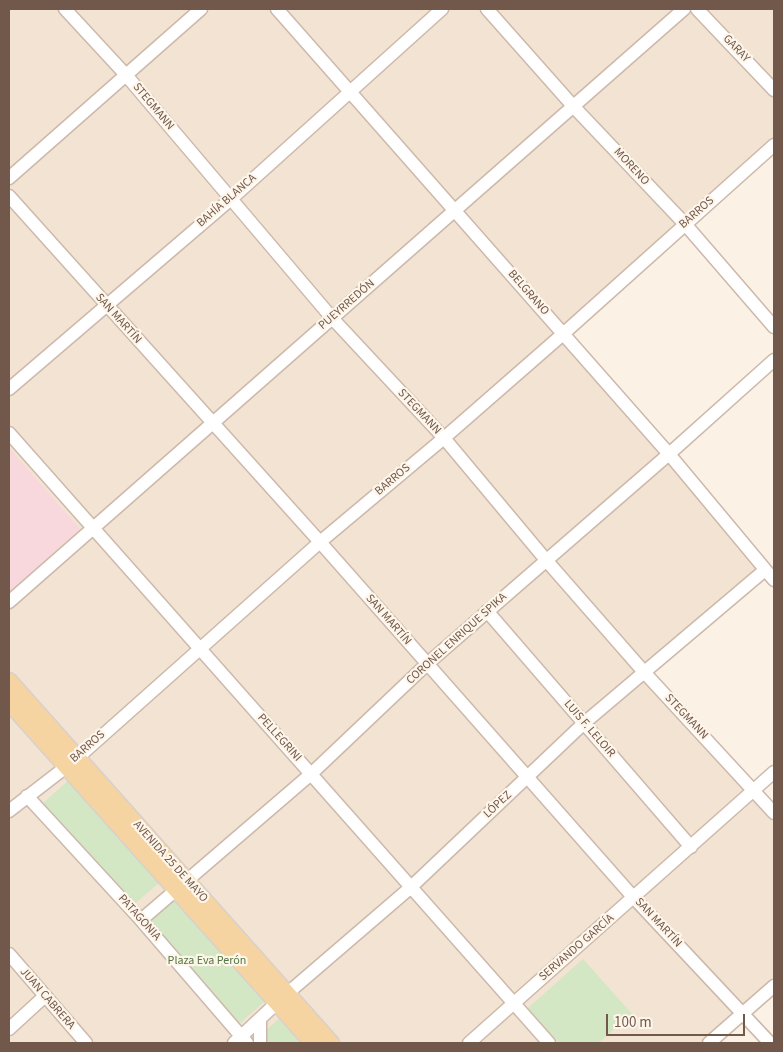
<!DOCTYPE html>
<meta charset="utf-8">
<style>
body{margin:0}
#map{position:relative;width:783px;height:1052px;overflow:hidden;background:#fbf1e4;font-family:"Source Sans 3",sans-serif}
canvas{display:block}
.frame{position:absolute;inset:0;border:10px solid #72584b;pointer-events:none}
.scale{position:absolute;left:606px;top:1014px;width:139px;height:22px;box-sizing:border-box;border:2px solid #72584b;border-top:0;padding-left:6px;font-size:15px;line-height:18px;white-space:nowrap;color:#72584b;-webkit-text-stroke:4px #fef6ea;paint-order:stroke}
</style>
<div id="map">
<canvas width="783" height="1052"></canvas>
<div class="frame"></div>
<div class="scale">100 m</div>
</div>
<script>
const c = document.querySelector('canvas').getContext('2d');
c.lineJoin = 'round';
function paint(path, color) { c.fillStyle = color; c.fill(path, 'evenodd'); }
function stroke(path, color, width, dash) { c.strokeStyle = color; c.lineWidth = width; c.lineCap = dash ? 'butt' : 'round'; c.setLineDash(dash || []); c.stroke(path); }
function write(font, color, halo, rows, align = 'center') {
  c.font = font + ' "Source Sans 3",sans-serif'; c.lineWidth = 4.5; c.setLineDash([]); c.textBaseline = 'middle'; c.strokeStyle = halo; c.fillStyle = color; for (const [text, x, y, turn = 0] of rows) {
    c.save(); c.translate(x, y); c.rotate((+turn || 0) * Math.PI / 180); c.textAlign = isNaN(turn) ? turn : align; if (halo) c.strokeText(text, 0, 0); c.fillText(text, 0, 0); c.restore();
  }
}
const residential = new Path2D(`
 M 9,9 L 774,9 L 774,145 L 563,334 L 765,570 L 644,672 L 774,813 L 774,986 L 709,1043 L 9,1043 Z`);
const medical = new Path2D(`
 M 9,448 L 80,529 L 9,592 Z`);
const green = new Path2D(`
 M 70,779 L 160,882 L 132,906 L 42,804 Z
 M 176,898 L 266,1000 L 238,1025 L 148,922 Z
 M 583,959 L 632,1014 L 598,1043 L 559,1043 L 528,1008 Z
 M 280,1018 L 303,1043 L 266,1043 L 266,1030 Z`);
const minor = new Path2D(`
 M 65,9 L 126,75 L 332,318 L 444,438 L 546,560 L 644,672 L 774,813
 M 277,9 L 669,454 L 774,580
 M 487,9 L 573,106 L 685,224 L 774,327
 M 697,9 L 774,90
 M 9,178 L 201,9
 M 9,196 L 320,542 L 634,898 L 770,1043
 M 9,389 L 231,199 L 442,9
 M 9,433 L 549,1043
 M 9,602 L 684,9
 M 487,611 L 691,847
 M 27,796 L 141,920 L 247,1043
 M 9,811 L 75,760 L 320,542 L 444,438 L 563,334 L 774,145
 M 141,920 L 311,774 L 427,664 L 669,454 L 774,360
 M 9,954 L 86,1043
 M 260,1020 L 260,1043
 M 9,1029 L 45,996
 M 234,1043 L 282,998 L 410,888 L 583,724 L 765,570
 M 469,1043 L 774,772
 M 709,1043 L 774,986`);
const major = new Path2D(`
 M 9,681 L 331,1043
 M 9,702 L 313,1043`);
const streetNames = [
 ["GARAY",736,49,46],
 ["STEGMANN",153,107,50],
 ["MORENO",631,167,47],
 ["BAHÍA BLANCA",227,201,-41],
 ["BARROS",697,213,-41],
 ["BELGRANO",528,293,49],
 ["PUEYRREDÓN",347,305,-41],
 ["SAN MARTÍN",118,319,48],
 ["STEGMANN",419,412,47],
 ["BARROS",393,480,-40],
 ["SAN MARTÍN",388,620,49],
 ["CORONEL ENRIQUE SPIKA",457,639,-42],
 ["STEGMANN",686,717,47],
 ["LUIS F. LELOIR",589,729,49],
 ["PELLEGRINI",279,738,48],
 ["BARROS",88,747,-41],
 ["LÓPEZ",498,805,-43],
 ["AVENIDA 25 DE MAYO",170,862,48],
 ["PATAGONIA",139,918,48],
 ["SAN MARTÍN",658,923,47],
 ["SERVANDO GARCÍA",577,948,-41],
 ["JUAN CABRERA",47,999,49]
];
const parkNames = [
 ["Plaza Eva Perón",207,961]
];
paint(residential, '#f2e3d3');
paint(medical, '#f8d8dd');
paint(green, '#d3e7c4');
stroke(minor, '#ccb9ab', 15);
stroke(major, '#d8d0cd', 19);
stroke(minor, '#fff', 12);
stroke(major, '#f5d4a1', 16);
write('12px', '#72584b', '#fef6ea', streetNames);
write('12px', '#547744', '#fef6ea', parkNames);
</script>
